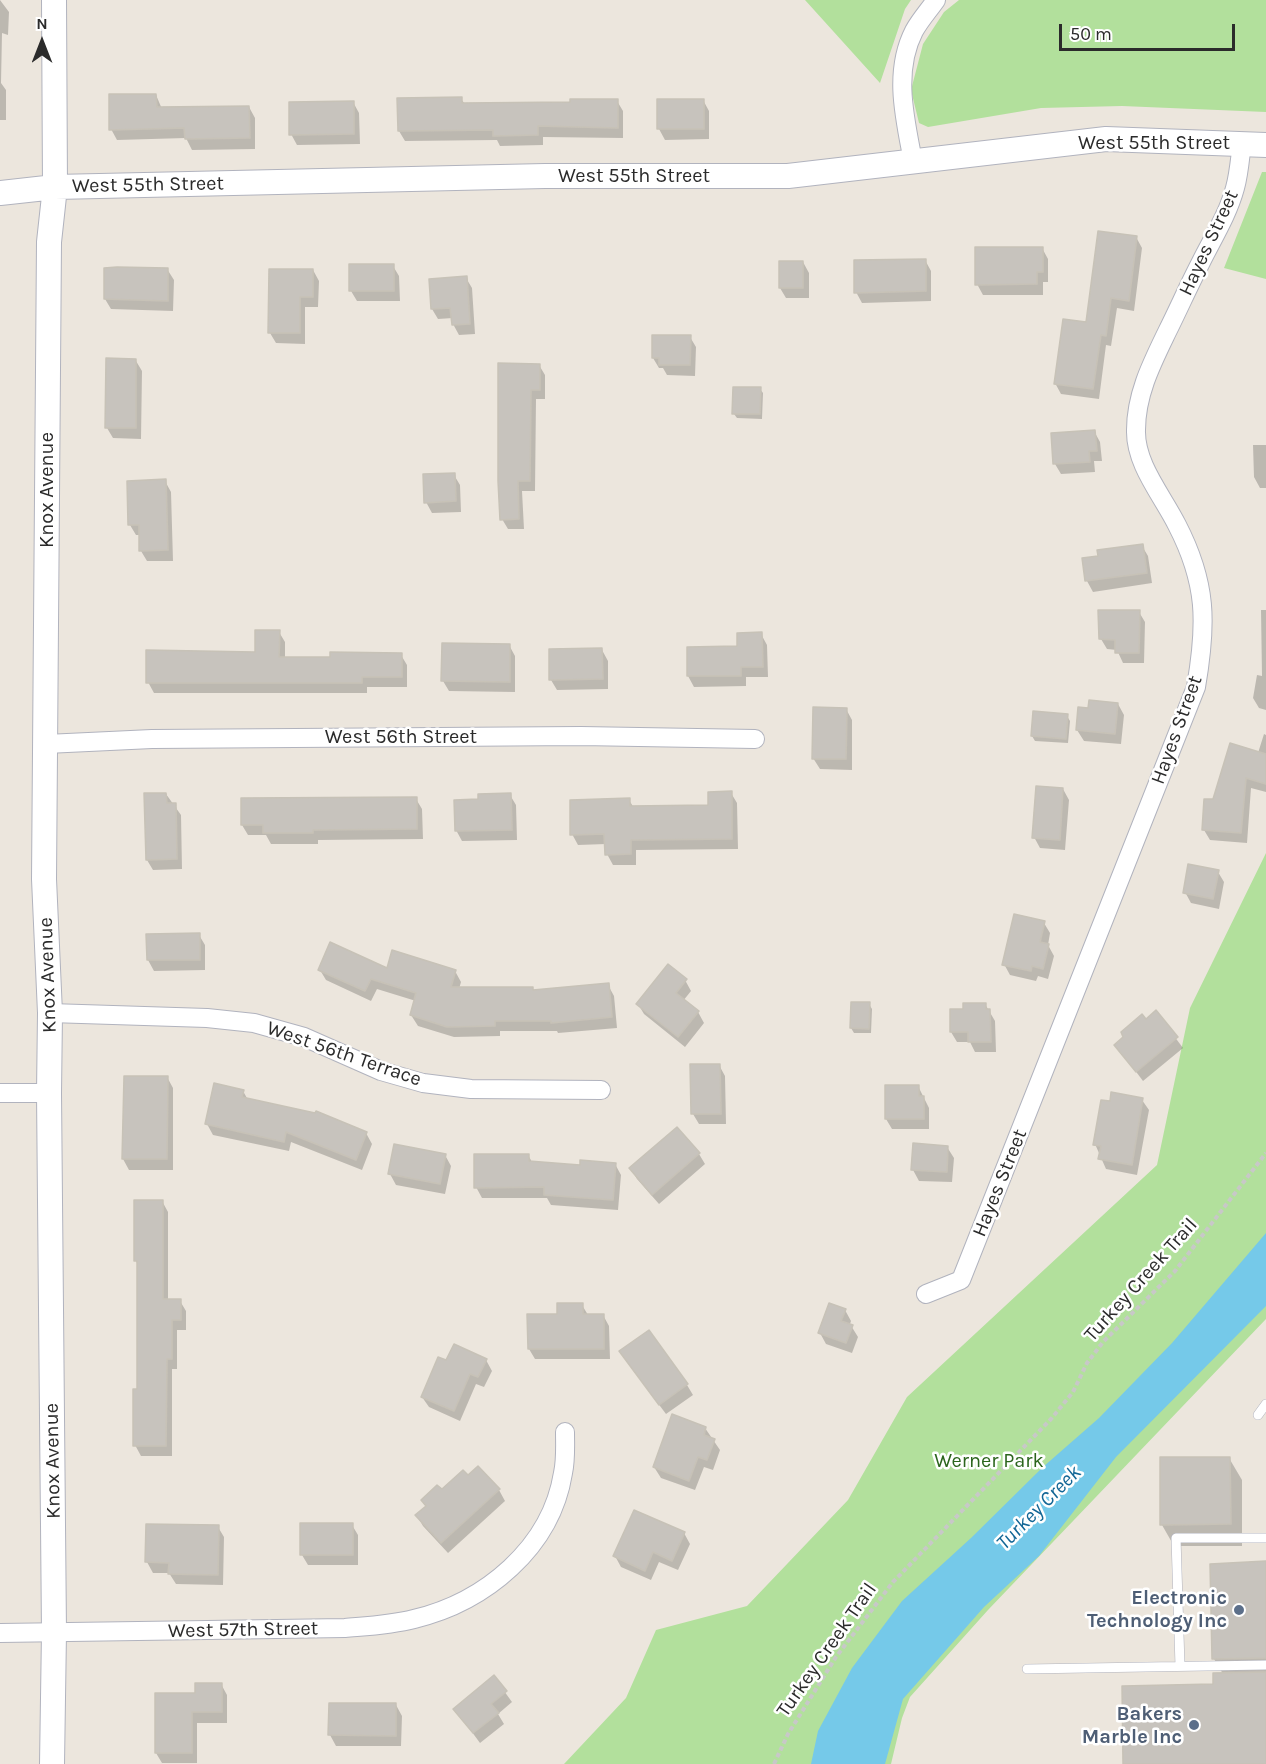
<!DOCTYPE html>
<style>
body{margin:0}
#map{position:relative;width:1266px;height:1764px;overflow:hidden;background:#ece6dd;font-family:Karla,sans-serif}
canvas{display:block}
.north{position:absolute;left:12px;top:12px;width:60px;height:60px;-webkit-text-stroke:4px #fff;paint-order:stroke;rotate:0deg;font-size:16px;font-weight:700;line-height:24px;text-align:center;color:#2b2b2b}
.north::after{content:'';display:block;margin:auto;width:21px;height:27px;background:#2b2b2b;clip-path:polygon(50% 0,100% 100%,50% 72%,0 100%)}
.scale{position:absolute;left:1059px;top:24px;width:176px;height:27px;box-sizing:border-box;border:3px solid #2b2b2b;border-top:0;padding-left:8px;font-size:18px;line-height:21px;white-space:nowrap;color:#2b2b2b;-webkit-text-stroke:4px #fff;paint-order:stroke}
</style>
<div id="map">
<canvas width="1266" height="1764"></canvas>
<div class="north">N</div>
<div class="scale">50 m</div>
</div>
<script>
const c = document.querySelector('canvas').getContext('2d');
c.lineJoin = 'round';
function paint(path, color) { c.fillStyle = color; c.fill(path, 'evenodd'); }
function stroke(path, color, width, dash) { c.strokeStyle = color; c.lineWidth = width; c.lineCap = dash ? 'butt' : 'round'; c.setLineDash(dash || []); c.stroke(path); }
function write(font, color, halo, rows, align = 'center') {
  c.font = font + ' Karla,sans-serif'; c.lineWidth = 5; c.setLineDash([]); c.textBaseline = 'middle'; c.strokeStyle = halo; c.fillStyle = color; for (const [text, x, y, turn = 0] of rows) {
    c.save(); c.translate(x, y); c.rotate((+turn || 0) * Math.PI / 180); c.textAlign = isNaN(turn) ? turn : align; if (halo) c.strokeText(text, 0, 0); c.fillText(text, 0, 0); c.restore();
  }
}
const green = new Path2D(`
 M 805,0 L 911,0 L 905,9 L 880,83 Z
 M 959,0 L 1266,0 L 1266,112 L 1122,106 L 1041,108 L 928,127 L 919,123 L 911,90 L 923,44 L 944,12 Z
 M 1262,172 L 1266,172 L 1266,279 L 1224,268 Z
 M 1266,853 L 1266,1319 L 988,1610 L 910,1697 L 902,1718 L 891,1764 L 564,1764 L 626,1698 L 656,1630 L 747,1606 L 848,1500 L 907,1397 L 1157,1165 L 1190,1008 Z`);
const water = new Path2D(`
 M 1266,1233 L 1266,1306 L 1116,1457 L 1039,1556 L 984,1607 L 903,1699 L 885,1764 L 811,1764 L 818,1731 L 852,1668 L 902,1601 L 971,1538 L 1043,1467 L 1099,1418 L 1172,1343 Z`);
const shadow = new Path2D(`
 M 0,0 L 9,12 L 8,35 L 2,33 L 1,83 L 6,90 L 6,120 L 0,120 Z
 M 156,95 L 162,109 L 249,107 L 255,118 L 255,149 L 192,150 L 186,138 L 117,140 L 111,129 Z
 M 461,99 L 465,104 L 617,101 L 623,111 L 623,138 L 543,137 L 543,145 L 500,146 L 497,140 L 405,141 L 399,131 Z
 M 703,100 L 709,111 L 709,139 L 665,140 L 659,129 Z
 M 353,102 L 359,113 L 360,144 L 297,145 L 291,134 Z
 M 1136,237 L 1142,248 L 1134,311 L 1117,308 L 1111,346 L 1106,345 L 1099,399 L 1061,394 L 1055,383 Z
 M 1042,248 L 1048,259 L 1048,282 L 1043,282 L 1043,295 L 983,295 L 977,284 Z
 M 925,260 L 931,271 L 931,301 L 862,303 L 856,292 Z
 M 803,262 L 809,273 L 809,298 L 786,298 L 780,288 Z
 M 393,266 L 399,276 L 400,301 L 357,301 L 351,291 Z
 M 167,269 L 174,280 L 173,311 L 111,309 L 105,299 Z
 M 313,270 L 319,281 L 318,307 L 305,307 L 305,344 L 276,343 L 270,333 Z
 M 466,278 L 472,288 L 475,334 L 459,335 L 453,324 L 453,318 L 438,319 L 432,309 Z
 M 690,337 L 696,347 L 695,376 L 667,375 L 663,368 L 659,368 L 653,358 Z
 M 136,361 L 142,371 L 141,439 L 113,438 L 107,428 Z
 M 539,365 L 545,375 L 545,399 L 536,399 L 535,491 L 522,491 L 524,529 L 508,529 L 502,519 L 499,481 Z
 M 760,389 L 763,393 L 762,419 L 737,418 L 734,414 Z
 M 1094,431 L 1100,442 L 1102,461 L 1094,461 L 1095,472 L 1061,474 L 1055,464 Z
 M 1253,445 L 1266,445 L 1266,488 L 1260,488 L 1254,477 Z
 M 454,475 L 460,485 L 461,512 L 432,513 L 426,502 Z
 M 165,481 L 171,492 L 173,561 L 147,561 L 141,551 L 141,535 L 136,535 L 130,525 Z
 M 1142,546 L 1148,556 L 1152,583 L 1093,592 L 1087,581 L 1084,560 Z
 M 1261,610 L 1266,610 L 1266,710 L 1259,708 L 1253,698 L 1257,675 L 1262,676 Z
 M 1139,612 L 1145,622 L 1144,663 L 1123,663 L 1117,650 L 1107,649 L 1101,639 Z
 M 279,632 L 285,642 L 285,659 L 401,655 L 407,665 L 407,687 L 367,687 L 367,693 L 154,693 L 148,682 L 256,653 Z
 M 761,634 L 767,645 L 768,677 L 746,677 L 746,686 L 694,687 L 688,676 L 688,648 L 739,648 Z
 M 509,645 L 515,656 L 515,692 L 449,691 L 443,681 Z
 M 602,650 L 608,661 L 608,689 L 557,690 L 551,680 Z
 M 1118,704 L 1124,715 L 1121,744 L 1084,741 L 1077,730 Z
 M 846,709 L 852,720 L 852,770 L 820,769 L 813,758 Z
 M 1067,716 L 1070,721 L 1068,743 L 1035,741 L 1032,736 Z
 M 1264,734 L 1266,735 L 1266,792 L 1251,788 L 1247,843 L 1210,840 L 1204,830 L 1214,801 L 1258,753 Z
 M 1063,789 L 1069,800 L 1065,850 L 1040,848 L 1034,837 Z
 M 731,793 L 737,803 L 738,849 L 636,850 L 636,865 L 613,865 L 607,854 L 606,844 L 578,845 L 572,834 L 629,800 L 634,808 L 710,807 Z
 M 166,794 L 181,815 L 182,869 L 153,870 L 147,860 Z
 M 510,795 L 516,805 L 517,840 L 462,841 L 456,830 L 480,801 Z
 M 416,799 L 422,809 L 423,839 L 318,840 L 318,844 L 271,844 L 266,835 L 248,835 L 242,825 Z
 M 1218,872 L 1224,882 L 1219,909 L 1191,903 L 1185,892 Z
 M 1044,923 L 1050,933 L 1048,945 L 1054,956 L 1048,979 L 1038,976 L 1036,981 L 1010,975 L 1004,964 Z
 M 199,935 L 205,945 L 205,970 L 154,971 L 148,960 Z
 M 320,970 L 455,971 L 461,982 L 459,989 L 534,992 L 608,985 L 614,996 L 617,1028 L 558,1033 L 557,1031 L 500,1031 L 500,1036 L 454,1037 L 418,1026 L 411,1015 L 416,1001 L 377,989 L 371,1001 L 326,980 Z
 M 685,980 L 691,991 L 683,1001 L 698,1012 L 704,1023 L 685,1047 L 644,1014 L 638,1004 Z
 M 869,1004 L 872,1009 L 871,1033 L 854,1033 L 851,1028 Z
 M 985,1004 L 995,1021 L 996,1052 L 975,1052 L 970,1042 L 957,1042 L 951,1032 L 964,1010 Z
 M 1156,1012 L 1183,1048 L 1143,1081 L 1116,1045 Z
 M 719,1065 L 725,1076 L 726,1124 L 699,1124 L 693,1114 Z
 M 125,1077 L 167,1077 L 173,1088 L 173,1170 L 129,1170 L 123,1159 Z
 M 918,1086 L 929,1108 L 929,1129 L 892,1129 L 886,1119 Z
 M 243,1091 L 248,1100 L 366,1133 L 372,1144 L 362,1170 L 291,1142 L 289,1151 L 213,1135 L 207,1124 Z
 M 1142,1100 L 1149,1110 L 1137,1175 L 1106,1169 L 1095,1144 L 1111,1103 Z
 M 947,1147 L 954,1158 L 952,1182 L 919,1181 L 913,1170 Z
 M 699,1154 L 705,1164 L 659,1204 L 637,1179 L 631,1169 Z
 M 445,1155 L 451,1166 L 445,1194 L 396,1185 L 390,1174 Z
 M 528,1155 L 532,1162 L 581,1166 L 615,1164 L 621,1175 L 618,1210 L 551,1205 L 547,1198 L 482,1198 L 476,1187 Z
 M 162,1201 L 168,1212 L 168,1301 L 180,1301 L 186,1311 L 186,1330 L 177,1330 L 177,1369 L 172,1369 L 172,1456 L 141,1456 L 135,1445 L 138,1391 L 138,1265 L 136,1261 L 135,1202 Z
 M 582,1305 L 588,1315 L 603,1315 L 609,1326 L 610,1359 L 535,1359 L 529,1349 L 558,1316 Z
 M 845,1310 L 851,1321 L 850,1324 L 858,1337 L 852,1353 L 826,1344 L 820,1333 Z
 M 486,1360 L 492,1371 L 484,1387 L 476,1384 L 460,1421 L 429,1407 L 422,1397 L 447,1362 Z
 M 627,1362 L 687,1385 L 693,1395 L 666,1414 Z
 M 705,1428 L 720,1450 L 713,1470 L 704,1467 L 695,1490 L 661,1478 L 654,1467 Z
 M 1229,1458 L 1242,1480 L 1242,1546 L 1174,1546 L 1162,1525 Z
 M 478,1468 L 499,1490 L 505,1501 L 448,1553 L 423,1526 L 417,1516 L 442,1491 L 468,1477 Z
 M 352,1525 L 358,1535 L 358,1565 L 308,1565 L 302,1555 Z
 M 147,1526 L 218,1527 L 224,1537 L 223,1585 L 176,1584 L 169,1573 L 153,1573 L 147,1562 Z
 M 684,1533 L 690,1544 L 678,1570 L 659,1562 L 651,1580 L 621,1567 L 615,1556 Z
 M 1266,1563 L 1266,1764 L 1124,1764 L 1215,1685 L 1223,1674 L 1214,1659 Z
 M 494,1677 L 512,1702 L 498,1714 L 504,1724 L 480,1743 L 455,1709 Z
 M 221,1684 L 227,1695 L 227,1723 L 197,1723 L 197,1763 L 162,1763 L 156,1753 L 196,1694 Z
 M 396,1705 L 402,1716 L 401,1746 L 336,1746 L 330,1735 Z`);
const building = new Path2D(`
 M 109,94 L 156,94 L 157,107 L 249,106 L 250,138 L 185,139 L 184,128 L 109,130 Z
 M 462,97 L 462,103 L 570,102 L 570,99 L 618,99 L 618,128 L 538,126 L 538,135 L 493,136 L 493,130 L 398,131 L 397,98 Z
 M 657,99 L 704,99 L 704,129 L 657,129 Z
 M 354,101 L 354,134 L 289,135 L 289,102 Z
 M 1098,231 L 1137,236 L 1129,301 L 1111,298 L 1106,336 L 1101,335 L 1093,389 L 1054,384 L 1063,319 L 1086,322 Z
 M 975,247 L 1043,247 L 1043,272 L 1037,272 L 1037,284 L 975,285 Z
 M 926,259 L 926,291 L 854,293 L 854,260 Z
 M 779,261 L 803,261 L 803,288 L 779,288 Z
 M 349,264 L 394,264 L 394,291 L 349,291 Z
 M 117,267 L 168,268 L 168,301 L 104,299 L 104,268 Z
 M 269,269 L 313,269 L 313,297 L 300,297 L 300,333 L 268,333 Z
 M 467,276 L 470,324 L 452,325 L 450,308 L 431,309 L 429,279 Z
 M 652,335 L 691,335 L 690,365 L 659,365 L 659,358 L 652,358 Z
 M 106,358 L 136,359 L 136,428 L 105,428 Z
 M 498,363 L 540,364 L 540,390 L 531,390 L 530,481 L 518,481 L 519,519 L 500,520 L 498,481 Z
 M 733,387 L 761,387 L 760,414 L 732,414 Z
 M 1095,430 L 1097,451 L 1089,451 L 1090,462 L 1053,464 L 1051,433 Z
 M 455,473 L 456,501 L 424,503 L 423,474 Z
 M 166,479 L 168,550 L 139,551 L 139,525 L 128,525 L 127,481 Z
 M 1143,544 L 1147,573 L 1085,581 L 1082,558 L 1098,556 L 1097,550 Z
 M 1098,610 L 1140,610 L 1139,653 L 1115,653 L 1115,640 L 1099,639 Z
 M 255,630 L 280,630 L 279,657 L 330,657 L 330,652 L 402,653 L 402,677 L 362,677 L 362,683 L 146,683 L 146,650 L 255,652 Z
 M 762,632 L 763,667 L 741,667 L 741,676 L 687,676 L 687,647 L 737,646 L 737,633 Z
 M 442,643 L 510,644 L 510,682 L 441,681 Z
 M 602,648 L 603,679 L 549,680 L 549,649 Z
 M 1089,700 L 1118,703 L 1115,734 L 1076,730 L 1078,707 L 1088,708 Z
 M 813,707 L 847,708 L 846,759 L 812,759 Z
 M 1033,711 L 1068,714 L 1066,739 L 1031,736 Z
 M 1230,743 L 1266,754 L 1266,784 L 1246,778 L 1241,833 L 1202,830 L 1204,799 L 1213,799 Z
 M 1036,786 L 1063,788 L 1060,840 L 1032,838 Z
 M 732,791 L 732,839 L 631,840 L 631,854 L 605,855 L 604,834 L 570,835 L 570,800 L 630,798 L 630,806 L 708,805 L 708,792 Z
 M 144,793 L 166,793 L 167,803 L 176,803 L 177,859 L 146,860 Z
 M 511,793 L 512,830 L 455,831 L 454,800 L 478,799 L 478,794 Z
 M 417,797 L 417,829 L 313,830 L 313,833 L 263,833 L 263,825 L 241,825 L 241,798 Z
 M 1188,864 L 1219,870 L 1213,899 L 1183,893 Z
 M 1014,914 L 1045,921 L 1040,942 L 1049,944 L 1043,969 L 1032,966 L 1031,971 L 1002,965 Z
 M 200,933 L 200,960 L 147,960 L 146,934 Z
 M 330,942 L 387,968 L 392,950 L 456,970 L 451,987 L 533,987 L 533,990 L 609,983 L 612,1017 L 551,1023 L 551,1021 L 495,1021 L 495,1026 L 447,1027 L 410,1015 L 416,993 L 371,979 L 365,991 L 318,970 Z
 M 668,964 L 687,979 L 676,993 L 699,1011 L 678,1037 L 636,1004 Z
 M 851,1002 L 870,1002 L 869,1029 L 850,1028 Z
 M 963,1003 L 986,1003 L 986,1009 L 990,1009 L 991,1042 L 968,1042 L 968,1032 L 950,1032 L 950,1009 L 963,1009 Z
 M 1156,1010 L 1178,1037 L 1136,1072 L 1114,1045 L 1123,1037 L 1121,1032 L 1142,1014 L 1146,1019 Z
 M 690,1064 L 720,1064 L 721,1114 L 691,1114 Z
 M 124,1076 L 168,1076 L 167,1159 L 122,1159 Z
 M 214,1083 L 244,1090 L 242,1097 L 315,1113 L 316,1111 L 367,1132 L 356,1160 L 286,1132 L 284,1142 L 205,1124 Z
 M 885,1085 L 919,1085 L 919,1096 L 924,1096 L 924,1119 L 885,1119 Z
 M 1111,1092 L 1143,1098 L 1132,1165 L 1098,1159 L 1101,1146 L 1093,1145 L 1101,1100 L 1110,1101 Z
 M 677,1127 L 700,1153 L 652,1195 L 629,1168 Z
 M 913,1143 L 948,1146 L 947,1172 L 911,1170 Z
 M 394,1144 L 446,1154 L 440,1184 L 388,1174 Z
 M 474,1154 L 529,1154 L 529,1161 L 580,1165 L 580,1160 L 616,1163 L 613,1200 L 544,1195 L 544,1187 L 474,1188 Z
 M 134,1200 L 163,1200 L 163,1299 L 181,1299 L 181,1320 L 172,1320 L 172,1359 L 167,1359 L 166,1446 L 133,1446 L 133,1389 L 137,1389 L 137,1261 L 134,1261 Z
 M 557,1303 L 583,1303 L 583,1314 L 604,1314 L 604,1349 L 528,1349 L 527,1314 L 557,1314 Z
 M 829,1303 L 846,1309 L 841,1321 L 853,1325 L 846,1343 L 818,1333 Z
 M 649,1330 L 688,1384 L 659,1405 L 619,1351 Z
 M 454,1344 L 487,1359 L 478,1377 L 470,1374 L 454,1411 L 421,1397 L 438,1357 L 446,1360 Z
 M 672,1414 L 706,1427 L 704,1435 L 715,1439 L 707,1460 L 698,1457 L 689,1481 L 653,1467 Z
 M 1160,1457 L 1230,1457 L 1231,1524 L 1160,1525 Z
 M 478,1466 L 500,1489 L 441,1543 L 415,1515 L 426,1506 L 421,1500 L 437,1485 L 442,1489 L 463,1470 L 468,1475 Z
 M 634,1510 L 685,1532 L 672,1561 L 653,1552 L 645,1571 L 613,1556 Z
 M 300,1523 L 353,1523 L 353,1555 L 300,1555 Z
 M 146,1524 L 219,1525 L 218,1575 L 168,1574 L 169,1563 L 145,1562 Z
 M 1266,1561 L 1266,1658 L 1212,1659 L 1210,1564 Z
 M 1266,1672 L 1266,1764 L 1123,1764 L 1122,1686 L 1213,1684 L 1213,1673 Z
 M 494,1675 L 507,1691 L 491,1704 L 499,1713 L 473,1733 L 453,1709 Z
 M 195,1683 L 222,1683 L 222,1712 L 192,1712 L 192,1753 L 155,1753 L 155,1693 L 195,1693 Z
 M 329,1703 L 396,1703 L 396,1736 L 328,1735 Z`);
const path = new Path2D(`
 M 774,1764 L 788,1734 L 836,1657 L 893,1582 L 1051,1419 L 1073,1392 L 1087,1363 L 1103,1342 L 1175,1271 L 1266,1153`);
const service = new Path2D(`
 M 1258,1415 L 1266,1404
 M 1180,1666 L 1176,1538 L 1266,1538
 M 1027,1669 L 1266,1665`);
const minor = new Path2D(`
 M 913,161 C 905,119 893,72 914,31 C 920,20 929,10 936,0
 M 46,744 L 152,739 L 581,736 L 755,739
 M 50,1013 L 207,1018 L 254,1023 L 304,1037 L 381,1071 L 423,1083 L 471,1089 L 601,1090
 M 0,1093 L 49,1093
 M 926,1294 L 961,1280 L 1196,687 C 1207,623 1207,583 1177,525 C 1162,495 1135,464 1136,430 C 1136,394 1152,363 1167,332 C 1179,308 1189,285 1201,262 C 1213,238 1228,214 1235,188 C 1239,174 1240,158 1242,143
 M 0,1633 L 345,1628 C 368,1626 391,1625 414,1619 C 485,1602 551,1548 563,1473 C 566,1460 565,1445 565,1432`);
const tertiary = new Path2D(`
 M 0,193 L 55,187 L 545,176 L 788,176 L 1106,139 L 1266,145
 M 52,1764 L 54,1632 L 49,1093 L 50,1013 L 44,879 L 49,242 L 55,187 L 54,0`);
const markers = [
 [1239,1610,6,"#5c6f8a"],
 [1194,1725,6,"#5c6f8a"]
];
const streetNames = [
 ["West 55th Street",1154,143],
 ["West 55th Street",634,176],
 ["West 55th Street",148,185,-1],
 ["Hayes Street",1209,243,-65],
 ["Knox Avenue",47,490,-90],
 ["Hayes Street",1177,730,-70],
 ["West 56th Street",401,737],
 ["Knox Avenue",48,975,-92],
 ["West 56th Terrace",344,1054,19],
 ["Hayes Street",1000,1183,-68],
 ["Turkey Creek Trail",1141,1280,-48],
 ["Knox Avenue",53,1461,-91],
 ["West 57th Street",243,1630,-1],
 ["Turkey Creek Trail",827,1650,-55]
];
const parkNames = [
 ["Werner Park",989,1461]
];
const serviceNames = [
 ["Electronic",1227,1598],
 ["Technology Inc",1227,1621],
 ["Bakers",1182,1714],
 ["Marble Inc",1182,1737]
];
const waterNames = [
 ["Turkey Creek",1039,1508,-45]
];
paint(green, '#b2e09c');
paint(water, '#75c9e9');
paint(shadow, '#0003');
paint(building, '#c7c3bd');
stroke(building, '#c7c2b7', 1.5);
stroke(service, '#b1b3be', 10);
stroke(minor, '#b1b3be', 20);
stroke(tertiary, '#b1b3be', 26);
stroke(path, '#c8c8c8', 4, [4.5, 3]);
stroke(service, '#fff', 9);
stroke(minor, '#fff', 18);
stroke(tertiary, '#fff', 24);
for (const [x, y, r, color] of markers) { const dot = new Path2D(); dot.arc(x, y, r, 0, 2 * Math.PI); c.fillStyle = color; c.fill(dot); stroke(dot, '#fff', 2); }
write('20px', '#2b2b2b', '#fff', streetNames);
write('20px', '#2b651d', '#fff', parkNames);
write('bold 20px', '#4e5e75', '#fff', serviceNames, 'right');
write('italic 21px', '#136796', '#fff', waterNames);
</script>
